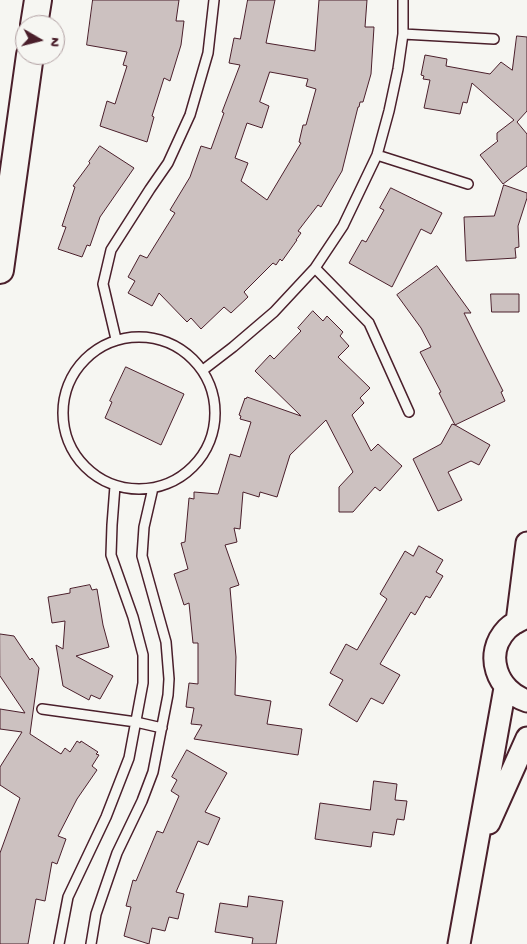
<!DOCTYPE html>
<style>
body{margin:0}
#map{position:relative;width:527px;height:944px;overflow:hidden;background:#f6f6f2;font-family:"Gochi Hand",sans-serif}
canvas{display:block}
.north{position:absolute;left:15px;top:15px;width:50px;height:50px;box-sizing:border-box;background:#f6f6f2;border:1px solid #b1a0a2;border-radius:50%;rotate:98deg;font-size:14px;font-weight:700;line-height:20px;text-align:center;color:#4a1f2b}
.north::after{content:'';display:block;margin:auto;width:18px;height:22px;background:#4a1f2b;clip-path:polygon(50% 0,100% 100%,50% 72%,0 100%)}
</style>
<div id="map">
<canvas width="527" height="944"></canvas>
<div class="north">N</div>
</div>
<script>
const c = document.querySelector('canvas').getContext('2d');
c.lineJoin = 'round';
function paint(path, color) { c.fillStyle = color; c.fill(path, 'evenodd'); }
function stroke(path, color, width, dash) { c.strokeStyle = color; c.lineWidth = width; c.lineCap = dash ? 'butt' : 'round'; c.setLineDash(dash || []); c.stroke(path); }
const building = new Path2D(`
 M 93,0 L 179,0 L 176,21 L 184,21 L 181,45 L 170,81 L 164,78 L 152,116 L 154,117 L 147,142 L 100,126 L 107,101 L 115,104 L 127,66 L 123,65 L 127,52 L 87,45 Z
 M 248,0 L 275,0 L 266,43 L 315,51 L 319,0 L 367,0 L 365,27 L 374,27 L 371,74 L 363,102 L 360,102 L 359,107 L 358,107 L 342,171 L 321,207 L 318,205 L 298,231 L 301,233 L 296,240 L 297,240 L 282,261 L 280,259 L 276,265 L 273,263 L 244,292 L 248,297 L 231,313 L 224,307 L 201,329 L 191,318 L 187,322 L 159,293 L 152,306 L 128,293 L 135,281 L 128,277 L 140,255 L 147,258 L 175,213 L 170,210 L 190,177 L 201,146 L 211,149 L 224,113 L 222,112 L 240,65 L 229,63 L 234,38 L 240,39 ZM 270,72 L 308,79 L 306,86 L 316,89 L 306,125 L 303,125 L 299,142 L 301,143 L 267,200 L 241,181 L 248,163 L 235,158 L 247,123 L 262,128 L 269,106 L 260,102 Z
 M 517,36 L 527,37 L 527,111 L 517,122 L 527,134 L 527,166 L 503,184 L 480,155 L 498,141 L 497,140 L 497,133 L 514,120 L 472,83 L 467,103 L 463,102 L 460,114 L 424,108 L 430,80 L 423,79 L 424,76 L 421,75 L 425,55 L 447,59 L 446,66 L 490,74 L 501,62 L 512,70 Z
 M 100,146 L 134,168 L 100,217 L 90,246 L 87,245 L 82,257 L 58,249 L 66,227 L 62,226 L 75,187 L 73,186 L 90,163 L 89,162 Z
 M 504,185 L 527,193 L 527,198 L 518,226 L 519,247 L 515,248 L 516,258 L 466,261 L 464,217 L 494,216 Z
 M 391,188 L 442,213 L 431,234 L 421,229 L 392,287 L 349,263 L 362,240 L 366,242 L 384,210 L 380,208 Z
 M 437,266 L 471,313 L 464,313 L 503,391 L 501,392 L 505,401 L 455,425 L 490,445 L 479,465 L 471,461 L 448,472 L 462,500 L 438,511 L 413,459 L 441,444 L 452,424 L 455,425 L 439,393 L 441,392 L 420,352 L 431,347 L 421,328 L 397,295 Z
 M 491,294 L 519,294 L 519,312 L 492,312 Z
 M 313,311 L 323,321 L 327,316 L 343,332 L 340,336 L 349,346 L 338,357 L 370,388 L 360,398 L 364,403 L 352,415 L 371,451 L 378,444 L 402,466 L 380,491 L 375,487 L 353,512 L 339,512 L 339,487 L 353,472 L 326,420 L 290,455 L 277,497 L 260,492 L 259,497 L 243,492 L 240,529 L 234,528 L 237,542 L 225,545 L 239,585 L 230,588 L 236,657 L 235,695 L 271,701 L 267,724 L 302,729 L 298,755 L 194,739 L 202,725 L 191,724 L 194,708 L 186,707 L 189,683 L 198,684 L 198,643 L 193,643 L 189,603 L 184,605 L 174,574 L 188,569 L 181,543 L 185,542 L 189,498 L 194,499 L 194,492 L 218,494 L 230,454 L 240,457 L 251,422 L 240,419 L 241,416 L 239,415 L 245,398 L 246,399 L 247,397 L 301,416 L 255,371 L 270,355 L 274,359 L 301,331 L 298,328 Z
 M 126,367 L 184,394 L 161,445 L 105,418 L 112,402 L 110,401 Z
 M 419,546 L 443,560 L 436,572 L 443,576 L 430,598 L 426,596 L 415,615 L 411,612 L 380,664 L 400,675 L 383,704 L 371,698 L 357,722 L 329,705 L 343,680 L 330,673 L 346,644 L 357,650 L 387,599 L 380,594 L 405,551 L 413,556 Z
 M 90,585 L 92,590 L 97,589 L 103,625 L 109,647 L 76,656 L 113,676 L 100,699 L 91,695 L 89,700 L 63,686 L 56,645 L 63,649 L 65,621 L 52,623 L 48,597 L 70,593 L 70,589 Z
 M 0,634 L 14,636 L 30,660 L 32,658 L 39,668 L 30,734 L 61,754 L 65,748 L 70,752 L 77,741 L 80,743 L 81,741 L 98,752 L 96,754 L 99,755 L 92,766 L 97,770 L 77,799 L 58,836 L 66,839 L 57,864 L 52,862 L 45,901 L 36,899 L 28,944 L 0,944 L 0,853 L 20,798 L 0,785 L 0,767 L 22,732 L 0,729 L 0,709 L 25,713 L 0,676 Z
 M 187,750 L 227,773 L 205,812 L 220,818 L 208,845 L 198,841 L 176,892 L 184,894 L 178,919 L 169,917 L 165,931 L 152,928 L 149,944 L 124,936 L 131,907 L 126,906 L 133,880 L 136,881 L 157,831 L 163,833 L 179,796 L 171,791 L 177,780 L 172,777 Z
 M 374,781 L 397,784 L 395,800 L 407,801 L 404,820 L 397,819 L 394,835 L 373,832 L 371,847 L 315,839 L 320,803 L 370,810 Z
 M 249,896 L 283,901 L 276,944 L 252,944 L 253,938 L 215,932 L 220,903 L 247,907 Z`);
const service = new Path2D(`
 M 403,34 L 494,39
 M 377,155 L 468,184
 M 315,268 L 369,323 L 409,412
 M63 413a76 76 0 1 1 152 0a76 76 0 1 1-152 0Z
 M 116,339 L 103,284 L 111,250 L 150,189 L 168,163 L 190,115 L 208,53 L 214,0
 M 203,370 L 233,347 L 274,312 L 315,268 L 343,226 L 377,155 L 389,111 L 398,69 L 403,34 L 403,0
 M 42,709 L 136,722 L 162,728
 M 59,944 L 68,897 L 106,817 L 129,758 L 143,683 L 143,655 L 133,617 L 111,555 L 112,525 L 115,486
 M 91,944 L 96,914 L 117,853 L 142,801 L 153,772 L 168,695 L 169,679 L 166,642 L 142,556 L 144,527 L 153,488`);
const tertiary = new Path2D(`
 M 527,617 C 520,620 513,623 507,629 C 483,654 497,691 527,701
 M 517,622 L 527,543
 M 489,823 L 527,738
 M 459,944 L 505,688`);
const primary = new Path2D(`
 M 34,25 L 38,0
 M 0,270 L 30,55`);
paint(building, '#ccc1c0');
stroke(building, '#4a1f2b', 1);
stroke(service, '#4a1f2b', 12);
stroke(tertiary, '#4a1f2b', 25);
stroke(primary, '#4a1f2b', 30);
stroke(service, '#f6f6f2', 9);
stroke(tertiary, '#f6f6f2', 21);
stroke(primary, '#f6f6f2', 26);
</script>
